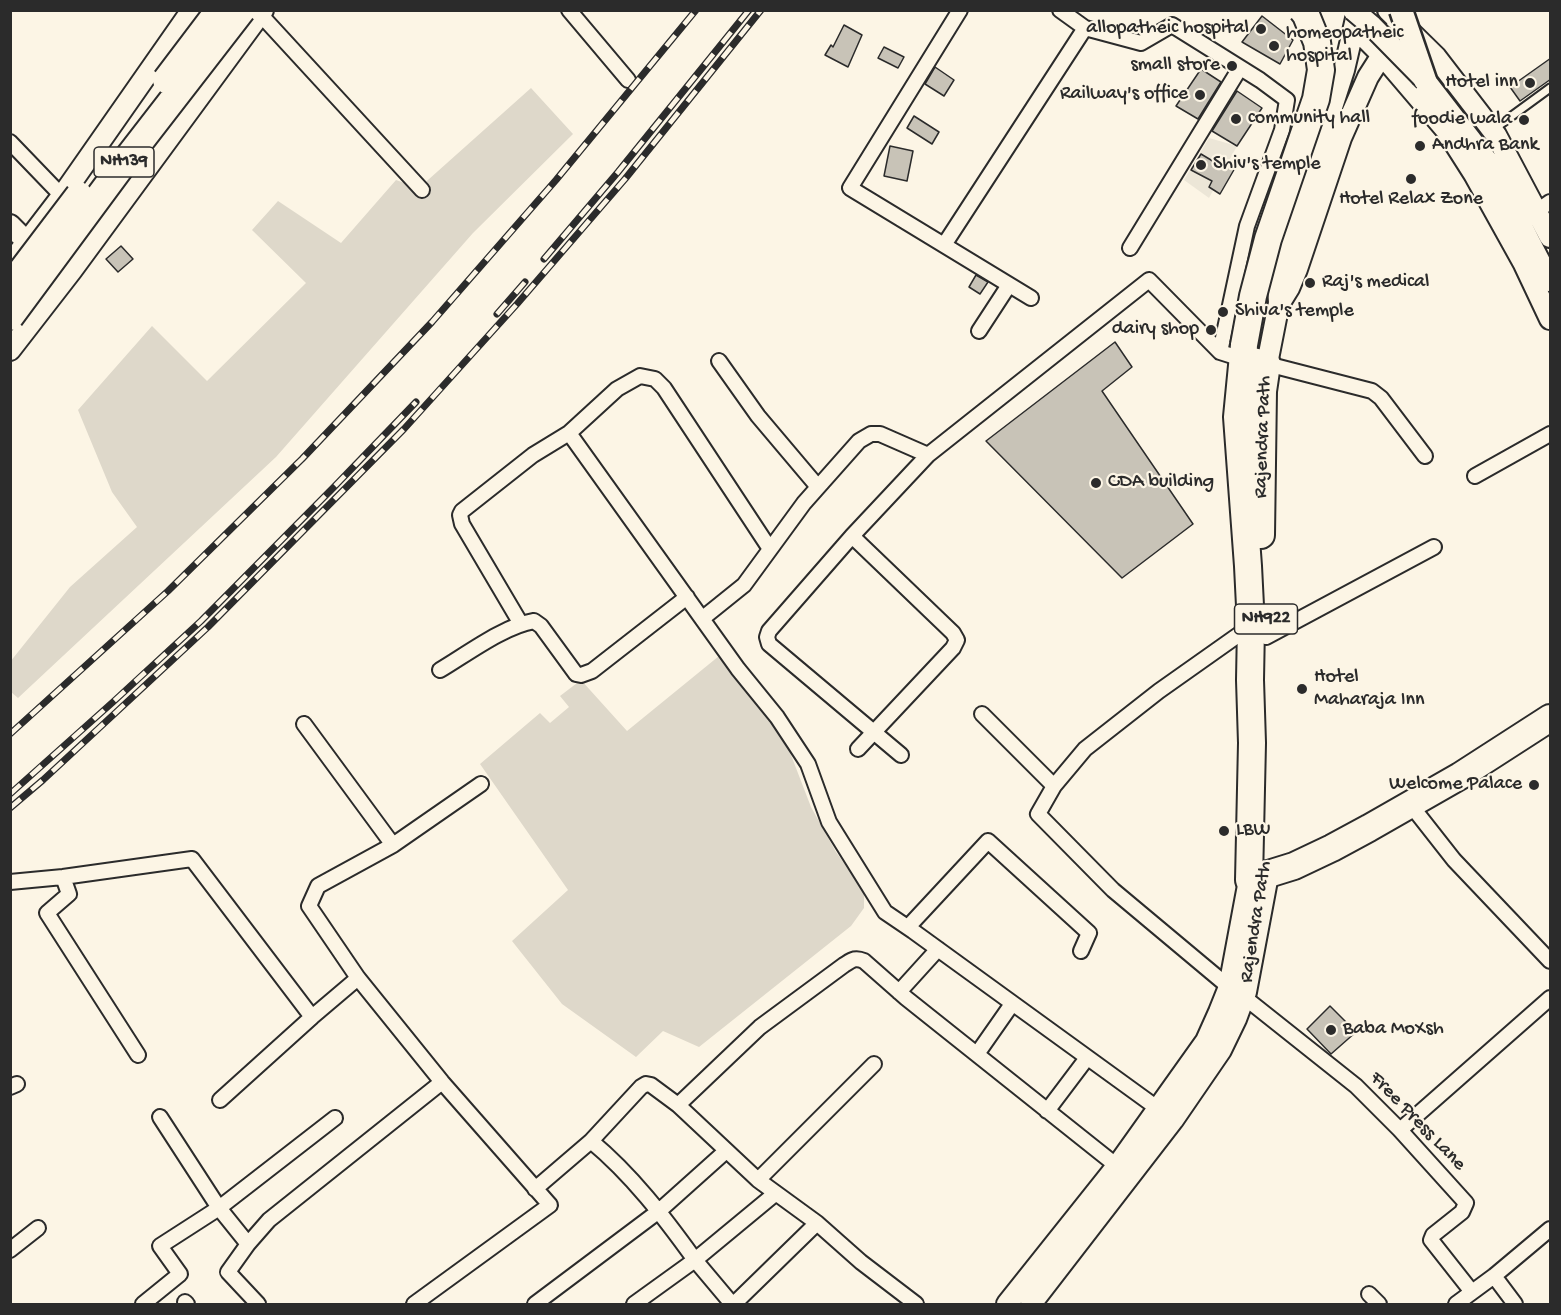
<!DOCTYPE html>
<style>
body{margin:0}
#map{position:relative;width:1561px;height:1315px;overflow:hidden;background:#fcf5e5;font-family:"Gochi Hand",sans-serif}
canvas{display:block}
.frame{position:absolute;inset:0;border:12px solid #2b2b2b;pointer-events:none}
</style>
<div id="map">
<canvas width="1561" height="1315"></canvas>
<div class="frame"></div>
</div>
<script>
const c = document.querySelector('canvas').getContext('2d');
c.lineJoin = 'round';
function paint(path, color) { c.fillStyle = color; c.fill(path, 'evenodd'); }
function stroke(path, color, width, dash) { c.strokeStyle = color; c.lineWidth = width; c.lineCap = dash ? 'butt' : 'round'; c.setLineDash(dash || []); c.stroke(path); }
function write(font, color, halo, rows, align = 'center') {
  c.font = font + ' "Gochi Hand",sans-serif'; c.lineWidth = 4.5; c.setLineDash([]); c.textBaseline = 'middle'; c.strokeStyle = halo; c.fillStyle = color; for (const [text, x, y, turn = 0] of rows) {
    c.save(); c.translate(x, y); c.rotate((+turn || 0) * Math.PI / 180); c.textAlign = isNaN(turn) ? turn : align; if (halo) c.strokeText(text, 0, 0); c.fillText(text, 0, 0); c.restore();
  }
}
const built = new Path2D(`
 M 1209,138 L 1237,146 L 1209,198 L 1184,180 Z`);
const green = new Path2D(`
 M 531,88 L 573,134 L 473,233 L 276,457 L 18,698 L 11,692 L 10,662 L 70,587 L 137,527 L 112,492 L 78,410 L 152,326 L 207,381 L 306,283 L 252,230 L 278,201 L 341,243 L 396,180 L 419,188 Z
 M 719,656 L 786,742 L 811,807 L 836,852 L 864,891 L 864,908 L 851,926 L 699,1047 L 663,1031 L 636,1057 L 562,1004 L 512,941 L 568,890 L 480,764 L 540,713 L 550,723 L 569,707 L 560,696 L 581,680 L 627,731 Z`);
const building = new Path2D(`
 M 1262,16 L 1293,40 L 1280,64 L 1242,42 Z
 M 844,25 L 862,35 L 848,67 L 825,55 L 831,45 L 833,47 Z
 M 884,47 L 904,57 L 898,68 L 878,58 Z
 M 1551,58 L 1551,79 L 1520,101 L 1510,87 Z
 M 935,67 L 954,80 L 944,96 L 925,84 Z
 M 1201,69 L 1221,82 L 1198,119 L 1176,106 Z
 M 1237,91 L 1262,108 L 1237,146 L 1212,131 Z
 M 914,116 L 939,132 L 932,144 L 907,128 Z
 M 890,146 L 913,151 L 907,181 L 884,176 Z
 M 1201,154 L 1221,166 L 1223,162 L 1235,168 L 1220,194 L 1209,187 L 1212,181 L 1191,170 Z
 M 121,246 L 133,259 L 118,272 L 106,259 Z
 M 976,275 L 988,282 L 980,294 L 969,287 Z
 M 1115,342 L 1132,367 L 1102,391 L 1193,524 L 1122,578 L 986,441 Z
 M 1330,1006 L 1356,1032 L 1331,1054 L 1307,1029 Z`);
const lane = new Path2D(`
 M 1494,129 L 1550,88`);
const street = new Path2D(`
 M 569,10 L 628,80
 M 960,10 L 850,188 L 1031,298
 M 260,14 L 422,190
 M 1085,28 L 1141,43 L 1172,25 L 1260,80 L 1287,100 L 1282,130 L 1247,226 L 1220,352
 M 10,142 L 62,196
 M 1537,211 L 1550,202
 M 944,245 L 1085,28 L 1060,10
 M 1130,248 L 1240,68
 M 979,331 L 1009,285
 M 719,361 L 758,416 L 818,487
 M 1267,364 L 1372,391 L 1381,398 L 1425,456
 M 569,433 L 738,669 L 777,717 L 808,764 L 829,822 L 885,912 L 913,931 L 1164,1113
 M 1475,476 L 1550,434
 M 852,536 L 953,633 L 957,640 L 953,648 L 858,749
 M 703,618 L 744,585 L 804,503 L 859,441 L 871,434 L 880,434 L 928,455 L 1149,280 L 1220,352 L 1242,359
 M 521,624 L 462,524 L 460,515 L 462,511 L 533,455 L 569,433 L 617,389 L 640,376 L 655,379 L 664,388 L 770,549
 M 1266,637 L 1434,547
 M 440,670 C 467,654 504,626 534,621 L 541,626 L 576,674 L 581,675 L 592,671 L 687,597
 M 982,714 L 1054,786
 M 304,724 L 393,845
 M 901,755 L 769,644 L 767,637 L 769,631 L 852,536 L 928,455
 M 1410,804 L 1454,860 L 1550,961
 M 63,877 L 69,894 L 47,913 L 138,1055
 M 10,882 L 63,877 L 192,859 L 312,1017 L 358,978
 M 908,927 L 988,841 L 1089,933 L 1081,951
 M 1229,987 L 1113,890 L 1038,814 L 1054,786 L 1085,749 L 1159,691 L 1251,626 L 1266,619
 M 899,992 L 938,949
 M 1244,997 L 1356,1086 L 1400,1130 L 1466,1203 L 1462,1212 L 1433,1235 L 1431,1240 L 1472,1292
 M 977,1054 L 1012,1004
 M 10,1087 L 17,1084
 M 220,1100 L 312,1017
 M 678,1105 L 760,1027 L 844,965 C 852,960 855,957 864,961 L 906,998 L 1117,1166
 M 1047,1111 L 1087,1058
 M 160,1117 L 219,1208 L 248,1244
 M 1400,1130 L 1550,998
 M 591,1141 C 632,1175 664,1217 695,1260 L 634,1304
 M 758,1180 L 874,1064
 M 535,1189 L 591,1141 L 641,1087 L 646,1084 L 651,1085 L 678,1105 L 758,1180 L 817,1223 L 861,1262 L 916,1304
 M 10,1250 L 38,1228
 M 1494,1276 L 1515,1304
 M 1369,1294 L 1379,1304
 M 185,1302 L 187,1304
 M 143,1304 L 180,1274 L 160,1246 L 219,1208 L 335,1118
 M 258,1304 L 228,1272 L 248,1244 L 269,1220 L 442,1082
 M 414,1304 L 550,1205 L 442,1082 L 358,978 L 309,906 L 318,886 L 393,845 L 481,784
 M 535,1304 L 659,1211 L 726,1151
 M 732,1304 L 695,1260 L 776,1193
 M 734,1304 L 817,1223
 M 1456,1304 L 1494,1276 L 1550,1229`);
const secondary = new Path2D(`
 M 1388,10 L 1436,57 L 1496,135 L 1550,237
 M 1355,28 L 1382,55 L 1446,130 L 1474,174 L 1524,264 L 1550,319
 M 1425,80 L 1489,163 L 1550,281
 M 10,225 L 28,243
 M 10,264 L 62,196 L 192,10
 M 1281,301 L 1289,288 L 1297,269 L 1341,138 L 1368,77 L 1382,55 L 1400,21 L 1402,10
 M 10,350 L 72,270 L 263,10
 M 1267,364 L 1279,303 L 1278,285 L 1281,265 L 1344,70 L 1358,10
 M 1007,1304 L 1117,1166 L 1206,1041 L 1219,1012 L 1229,987 L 1249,880
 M 1031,1304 L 1173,1120 L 1221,1050 L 1236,1019 L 1246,992 L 1268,875`);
const highway = new Path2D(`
 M 1244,345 L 1237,417 L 1248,566 L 1251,626 L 1250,680 L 1252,743 L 1249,880 L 1294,866 L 1332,848 L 1369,828 L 1460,776 L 1550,718
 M 1242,359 L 1267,364 L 1263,391 L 1261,535`);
const rail = new Path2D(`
 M 544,259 L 618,172 L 749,10
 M 497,314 L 525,282
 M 10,734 L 168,591 L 302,459 L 432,322 L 556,180 L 696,10
 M 10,794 L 113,702 L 201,621 L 334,487 L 416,402
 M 10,808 L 43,780 L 208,627 L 404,429 L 517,304 L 625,179 L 761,10`);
const secondaryBridge = new Path2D(`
 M 1353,10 L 1372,26 L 1425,80`);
const primaryBridge = new Path2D(`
 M 1401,10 L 1425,80`);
const highwayBridge = new Path2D(`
 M 166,80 L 219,10
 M 10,286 L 79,195
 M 10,317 L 129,156 L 242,10
 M 1244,345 L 1253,296 L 1268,239 L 1316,99 L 1321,70 L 1317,42 L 1306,15 L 1302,10`);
const markers = [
 [1261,29,6,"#2b2b2b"],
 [1274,46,6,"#2b2b2b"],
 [1232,66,6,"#2b2b2b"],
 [1530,83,6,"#2b2b2b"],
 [1200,95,6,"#2b2b2b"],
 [1236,119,6,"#2b2b2b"],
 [1524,120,6,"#2b2b2b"],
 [1420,146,6,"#2b2b2b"],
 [1201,165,6,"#2b2b2b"],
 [1411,179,6,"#2b2b2b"],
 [1310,283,6,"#2b2b2b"],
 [1223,312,6,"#2b2b2b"],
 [1211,330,6,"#2b2b2b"],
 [1096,483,6,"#2b2b2b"],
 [1302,689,6,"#2b2b2b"],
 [1534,785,6,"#2b2b2b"],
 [1224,831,6,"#2b2b2b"],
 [1331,1030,6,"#2b2b2b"]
];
const shields = [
 [124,162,60],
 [1266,619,63]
];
const shieldNames = [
 ["NH139",124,162],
 ["NH922",1266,619]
];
const poiNames = [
 ["allopatheic hospital",1249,29,"right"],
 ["homeopatheic",1286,34],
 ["hospital",1286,57],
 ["small store",1220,66,"right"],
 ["Hotel inn",1518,83,"right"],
 ["Railway's office",1188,95,"right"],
 ["community hall",1248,119],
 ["foodie wala",1512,120,"right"],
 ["Andhra Bank",1432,146],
 ["Shiv's temple",1213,165],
 ["Hotel Relax Zone",1411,200,"center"],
 ["Raj's medical",1322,283],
 ["Shiva's temple",1235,312],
 ["dairy shop",1199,330,"right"],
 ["CDA building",1108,483],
 ["Hotel",1314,678],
 ["Maharaja Inn",1314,701],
 ["Welcome Palace",1522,785,"right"],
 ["LBW",1236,831],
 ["Baba MoXsh",1343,1030]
];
const streetNames = [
 ["Rajendra Path",1264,437,-88],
 ["Rajendra Path",1257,922,-81],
 ["Free Press Lane",1417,1122,46]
];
paint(built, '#ece6d7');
paint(green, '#ded8ca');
paint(building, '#c8c3b7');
stroke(building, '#2b2b2b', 1.5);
stroke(lane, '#2b2b2b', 11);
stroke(street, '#2b2b2b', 18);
stroke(secondary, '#2b2b2b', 24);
stroke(highway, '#2b2b2b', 30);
stroke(lane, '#fcf5e5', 7);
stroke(street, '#fcf5e5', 14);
stroke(secondary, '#fcf5e5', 20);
stroke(highway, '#fcf5e5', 26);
stroke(rail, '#2b2b2b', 7);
stroke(rail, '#fcf5e5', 4.5, [14]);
stroke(secondaryBridge, '#2b2b2b', 24, []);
stroke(primaryBridge, '#2b2b2b', 27, []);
stroke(highwayBridge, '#2b2b2b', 30, []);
stroke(secondaryBridge, '#fcf5e5', 20);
stroke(primaryBridge, '#fcf5e5', 22);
stroke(highwayBridge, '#fcf5e5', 26);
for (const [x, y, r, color] of markers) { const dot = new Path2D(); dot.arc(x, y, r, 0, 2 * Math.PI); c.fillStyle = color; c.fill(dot); stroke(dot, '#fcf5e5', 2); }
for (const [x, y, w] of shields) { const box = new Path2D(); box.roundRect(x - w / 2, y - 15, w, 30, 4.5); c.fillStyle = '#fcf5e5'; c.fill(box); stroke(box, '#2b2b2b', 1.5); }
write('bold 18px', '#2b2b2b', null, shieldNames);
write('20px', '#2b2b2b', '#fcf5e5', poiNames, 'left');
write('20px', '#2b2b2b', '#fcf5e5', streetNames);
</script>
